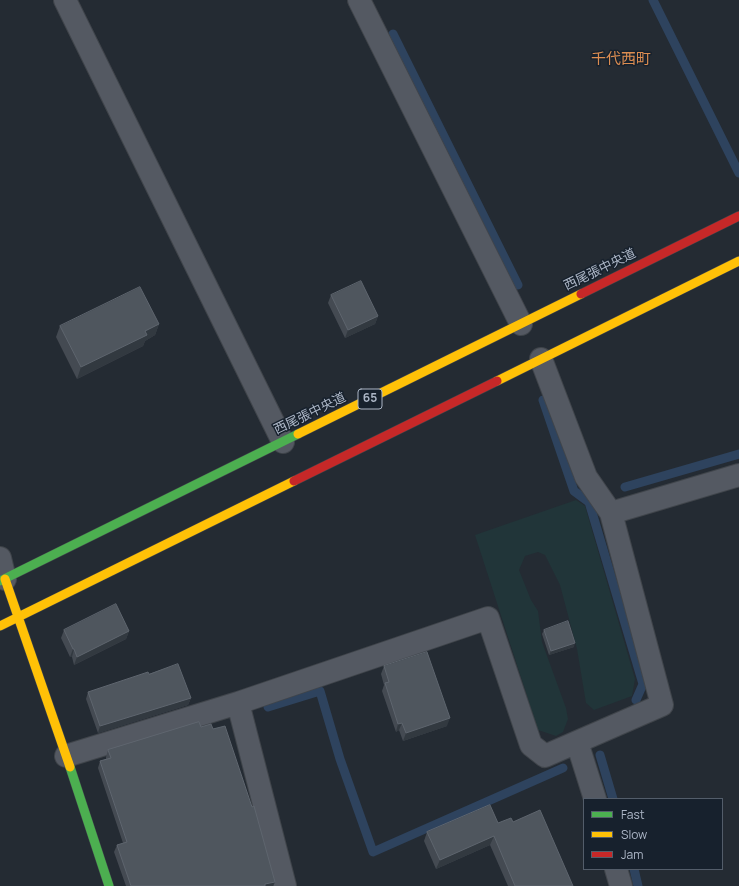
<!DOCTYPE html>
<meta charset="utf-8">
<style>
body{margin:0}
#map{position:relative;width:739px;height:886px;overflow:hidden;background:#242b33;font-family:Manrope,sans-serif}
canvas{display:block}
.legend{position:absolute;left:583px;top:798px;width:140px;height:72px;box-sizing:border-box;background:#17212d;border:1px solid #535d6a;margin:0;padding:5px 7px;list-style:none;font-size:12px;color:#acb6c6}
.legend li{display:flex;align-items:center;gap:8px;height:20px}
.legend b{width:20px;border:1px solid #535d6a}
</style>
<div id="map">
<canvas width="739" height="886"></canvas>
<ul class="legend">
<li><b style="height:5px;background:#4caf50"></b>Fast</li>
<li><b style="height:5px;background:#ffc107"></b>Slow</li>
<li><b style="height:5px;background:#c62828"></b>Jam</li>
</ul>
</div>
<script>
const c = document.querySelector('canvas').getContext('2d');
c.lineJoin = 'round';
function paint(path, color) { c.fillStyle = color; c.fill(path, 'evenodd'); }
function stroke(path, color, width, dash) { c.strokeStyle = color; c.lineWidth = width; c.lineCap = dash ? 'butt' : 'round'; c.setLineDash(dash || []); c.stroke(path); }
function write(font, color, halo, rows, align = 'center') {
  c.font = font + ' Manrope,"Noto Sans JP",sans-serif'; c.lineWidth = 3; c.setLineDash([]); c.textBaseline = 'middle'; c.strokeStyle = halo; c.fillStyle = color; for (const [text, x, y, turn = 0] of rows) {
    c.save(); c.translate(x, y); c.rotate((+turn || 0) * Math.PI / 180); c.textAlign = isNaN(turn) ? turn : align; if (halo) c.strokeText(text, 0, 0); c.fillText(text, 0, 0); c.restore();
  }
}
const green = new Path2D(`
 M 576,500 L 585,506 L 635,679 L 632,696 L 594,710 L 586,703 L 577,649 L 560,585 L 545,555 L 538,552 L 525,556 L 519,570 L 531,600 L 538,611 L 542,642 L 566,708 L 568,719 L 563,732 L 556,736 L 538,730 L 475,535 Z`);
const stream = new Path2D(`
 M 653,0 L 739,173
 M 393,34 L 518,285
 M 543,400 L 574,491 L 589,502 L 643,684 L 636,700
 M 625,487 L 739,454
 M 268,707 L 320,691 L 340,759 L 373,852 L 563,768
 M 600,755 L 613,799
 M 634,869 L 638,886`);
const street = new Path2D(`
 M 65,0 L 283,442
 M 359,0 L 521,324
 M 541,359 L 586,477 L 611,513 L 662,705 L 577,742 L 595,799
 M 611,513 L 739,475
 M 0,558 L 5,579
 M 238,703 L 285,886
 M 66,756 L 238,703 L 488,618 L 531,745 L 545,756 L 577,742
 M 616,869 L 621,886`);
const fast = new Path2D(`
 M 0,581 L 298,434
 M 70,767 L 109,886`);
const slow = new Path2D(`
 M 497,381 L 739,261
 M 298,434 L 581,294
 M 5,579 L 70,767
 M 0,626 L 294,481`);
const jam = new Path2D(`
 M 581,294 L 739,216
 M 294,481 L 497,381`);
const wall = new Path2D(`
 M 331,295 L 378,316 L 375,324 L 345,338 L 328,303 Z
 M 159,324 L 155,335 L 145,341 L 143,346 L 77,379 L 56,337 L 60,326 Z
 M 64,630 L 129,631 L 126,639 L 74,665 L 72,657 L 70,657 L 61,638 Z
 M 544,630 L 574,647 L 549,655 L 542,634 Z
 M 384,666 L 447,726 L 403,741 L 399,730 L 396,732 L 382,691 L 384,685 L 381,674 Z
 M 149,674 L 191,698 L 188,705 L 98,733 L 86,699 L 88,692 Z
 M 201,727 L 275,882 L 273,886 L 126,886 L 114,852 L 117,845 L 123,843 L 98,768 L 100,761 L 106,759 L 106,757 L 108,750 Z
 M 513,822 L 573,886 L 508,886 L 490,845 L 436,869 L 424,841 L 427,832 Z`);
const shadedWall = new Path2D(`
 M 378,316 L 375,324 L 345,338 L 348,330 Z
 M 159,324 L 155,335 L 145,341 L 143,346 L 77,379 L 81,367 Z
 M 129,631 L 126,639 L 74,665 L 77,657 Z
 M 575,643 L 574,647 L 549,655 L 551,651 Z
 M 73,649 L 74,649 L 72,657 L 70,657 Z
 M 191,698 L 188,705 L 98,733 L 100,726 Z
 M 450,718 L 447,726 L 403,741 L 406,733 Z
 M 402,723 L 399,730 L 396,732 L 398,724 Z
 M 494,836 L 490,845 L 436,869 L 440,860 Z
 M 275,882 L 273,886 L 264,886 L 265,884 Z`);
const building = new Path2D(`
 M 361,281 L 378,316 L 348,330 L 331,295 Z
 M 140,287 L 159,324 L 145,331 L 147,335 L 81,367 L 60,326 Z
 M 116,604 L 129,631 L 77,657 L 74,649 L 73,649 L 64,630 Z
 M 568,621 L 575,643 L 551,651 L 544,630 Z
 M 427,652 L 450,718 L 406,733 L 402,723 L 398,724 L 385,683 L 389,682 L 384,666 Z
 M 178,664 L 191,698 L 100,726 L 88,692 L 148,672 L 149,674 Z
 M 199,722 L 201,727 L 211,724 L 213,729 L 225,726 L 252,807 L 254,806 L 275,882 L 265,884 L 265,886 L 131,886 L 117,845 L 127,842 L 100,761 L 111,758 L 108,750 Z
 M 490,805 L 498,823 L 511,818 L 513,822 L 540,810 L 573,886 L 515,886 L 494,836 L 440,860 L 427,832 Z`);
const shields = [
 [370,399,24]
];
const shieldNames = [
 ["65",370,399]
];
const streetNames = [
 ["西尾張中央道",600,270,-26],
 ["西尾張中央道",310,414,-26]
];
const quarterNames = [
 ["千代西町",621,60]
];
paint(green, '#213539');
stroke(stream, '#2e435e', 9);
stroke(street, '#40454b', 24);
stroke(fast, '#40454b', 10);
stroke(slow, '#40454b', 10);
stroke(jam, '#40454b', 10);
stroke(street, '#545962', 22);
stroke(fast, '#4caf50', 9);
stroke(slow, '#ffc107', 9);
stroke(jam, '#c62828', 9);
paint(wall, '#444a52');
paint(shadedWall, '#323940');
paint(building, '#4f565e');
stroke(building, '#5e656e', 1);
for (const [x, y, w] of shields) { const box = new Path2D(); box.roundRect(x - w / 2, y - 10, w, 20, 3); c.fillStyle = '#17212d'; c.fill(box); stroke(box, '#acb6c6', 1); }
write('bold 12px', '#acb6c6', null, shieldNames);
write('13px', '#acb6c6', '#17212d', streetNames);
write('15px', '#dc8d51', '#17212d', quarterNames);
</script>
